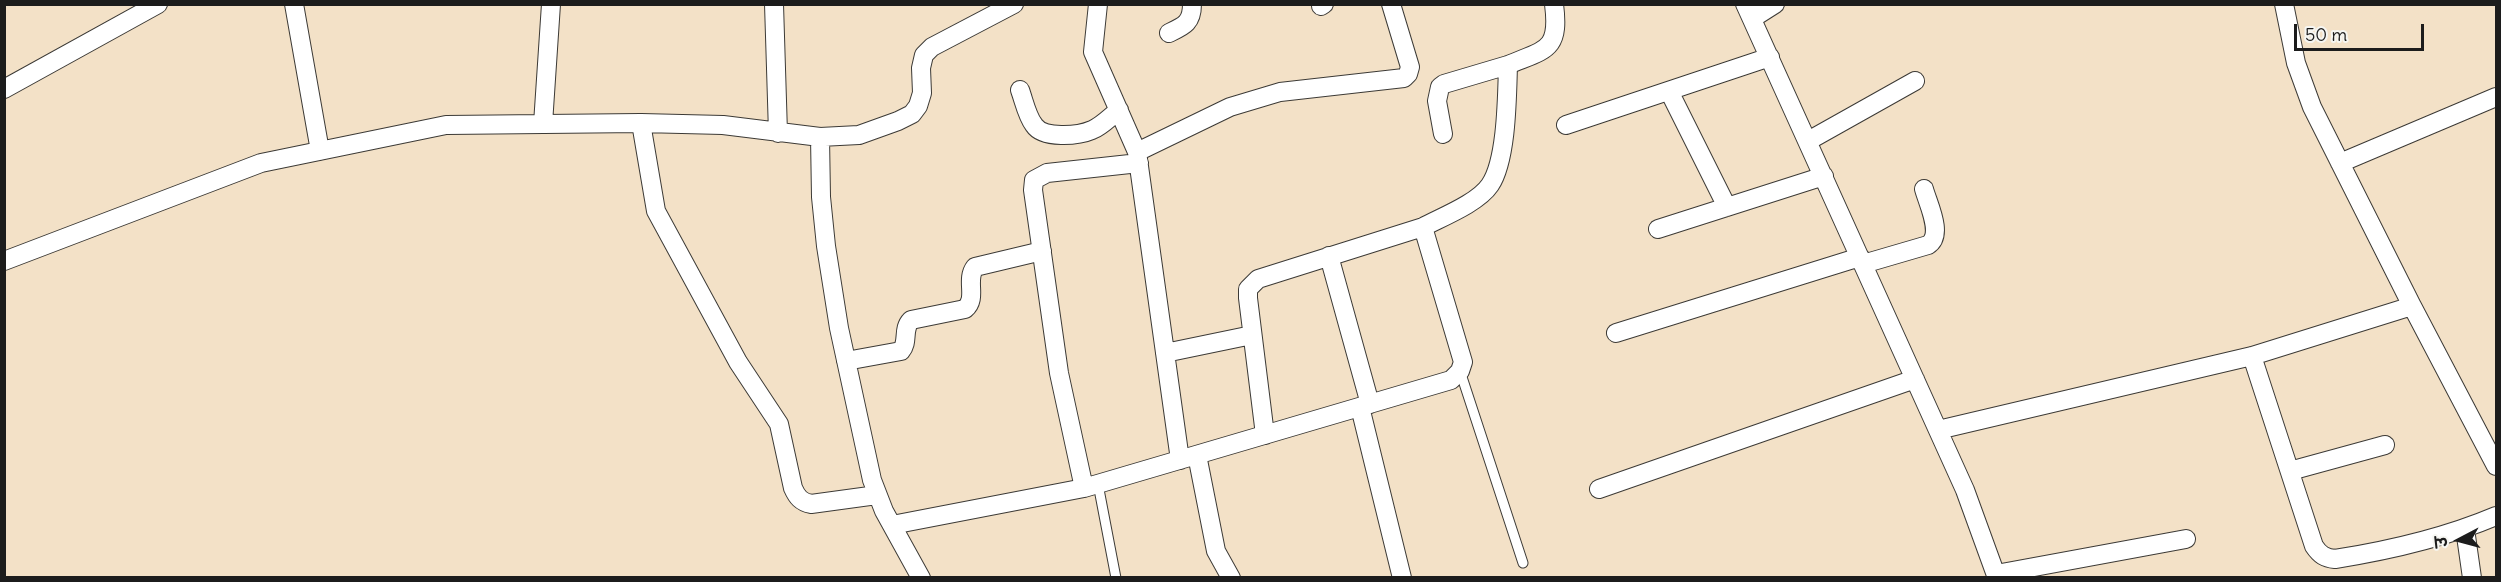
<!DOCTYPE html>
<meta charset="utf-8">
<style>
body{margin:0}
#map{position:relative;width:2501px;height:582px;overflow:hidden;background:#f3e1c7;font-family:Delius,"Playpen Sans Deva",sans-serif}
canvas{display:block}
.frame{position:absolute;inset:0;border:6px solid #1c1c1c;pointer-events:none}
.north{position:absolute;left:2429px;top:510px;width:60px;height:60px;-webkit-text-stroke:4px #f6f6f2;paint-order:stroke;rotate:264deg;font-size:16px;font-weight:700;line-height:24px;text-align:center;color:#1c1c1c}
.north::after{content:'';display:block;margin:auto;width:21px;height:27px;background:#1c1c1c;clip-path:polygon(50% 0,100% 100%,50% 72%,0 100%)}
.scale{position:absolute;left:2294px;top:24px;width:130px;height:27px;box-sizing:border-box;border:3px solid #1c1c1c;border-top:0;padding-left:8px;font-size:18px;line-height:21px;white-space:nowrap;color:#1c1c1c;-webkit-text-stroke:4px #f6f6f2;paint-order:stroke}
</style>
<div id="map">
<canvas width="2501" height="582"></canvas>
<div class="frame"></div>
<div class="north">उ</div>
<div class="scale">50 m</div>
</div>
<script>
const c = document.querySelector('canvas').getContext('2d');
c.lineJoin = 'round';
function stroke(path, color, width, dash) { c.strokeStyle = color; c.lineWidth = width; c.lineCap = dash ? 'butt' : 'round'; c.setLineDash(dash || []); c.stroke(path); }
const lane = new Path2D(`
 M 1460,371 L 1523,563
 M 1098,484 L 1116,578`);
const street = new Path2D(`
 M 294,4 L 320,151
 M 774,4 L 778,133
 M 1098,4 L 1093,52 L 1137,152 L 1180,460
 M 1745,4 L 1965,490 L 1997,578
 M 1321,6 L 1324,4
 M 1753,18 L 1775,4
 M 1169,33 C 1184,26 1192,23 1192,4
 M 4,89 L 158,4
 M 1020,90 C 1024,101 1027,116 1034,125 C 1043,139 1078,136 1092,130 C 1102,126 1110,117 1119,110
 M 1669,91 L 1727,207
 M 641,123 L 656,211 L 738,362 L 779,424 L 793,488 C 797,497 801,502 811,504 L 877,495
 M 543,124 L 551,4
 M 1566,125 L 1770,57
 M 1443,134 L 1437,101 L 1440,87 L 1444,84 L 1508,65
 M 820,137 L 821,197 L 826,246 L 839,328 L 872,480 L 884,511 L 921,578
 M 1808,141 L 1915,81
 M 1137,152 L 1230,107 L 1280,92 L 1404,78 L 1408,74 L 1410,67 L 1391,4
 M 2340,163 L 2496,97
 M 1658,229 L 1824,176
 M 1329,256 L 1370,404
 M 4,261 L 261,163 L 446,125 L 641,123 L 723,125 L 820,137 L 859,135 L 898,121 L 912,114 L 918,106 L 922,93 L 921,68 L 924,55 L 932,47 L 1014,4
 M 1863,264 L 1928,245 C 1944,235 1928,204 1924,189
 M 2412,306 L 2496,466
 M 1616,333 L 1860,257
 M 1165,353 L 1252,335
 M 2252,356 L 2314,546 C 2320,555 2325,558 2335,559 C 2392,550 2444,538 2496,516
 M 846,361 L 901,351 C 909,342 902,329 911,320 L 965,309 C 978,298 965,280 975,267 L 1042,251
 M 1360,407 L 1402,578
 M 1938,430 L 2252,356 L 2412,306 L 2312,107 L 2296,63 L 2284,4
 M 1265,435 L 1248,298 L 1248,289 L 1258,279 L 1423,227
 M 1197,455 L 1216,551 L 1231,578
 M 2290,471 L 2385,445
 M 1084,488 L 1059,373 L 1033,190 L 1034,180 L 1047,173 L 1139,163
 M 1599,489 L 1915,379
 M 892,525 L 1084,488 L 1451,380 L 1460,371 L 1463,362 L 1423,227 C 1442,217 1478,203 1490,185 C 1507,160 1507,96 1508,65 C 1546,49 1560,51 1554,4
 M 2465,529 L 2472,578
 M 1996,574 L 2186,539`);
stroke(lane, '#3c3a36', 11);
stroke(street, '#3c3a36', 20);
stroke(lane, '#fff', 9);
stroke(street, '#fff', 18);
</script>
